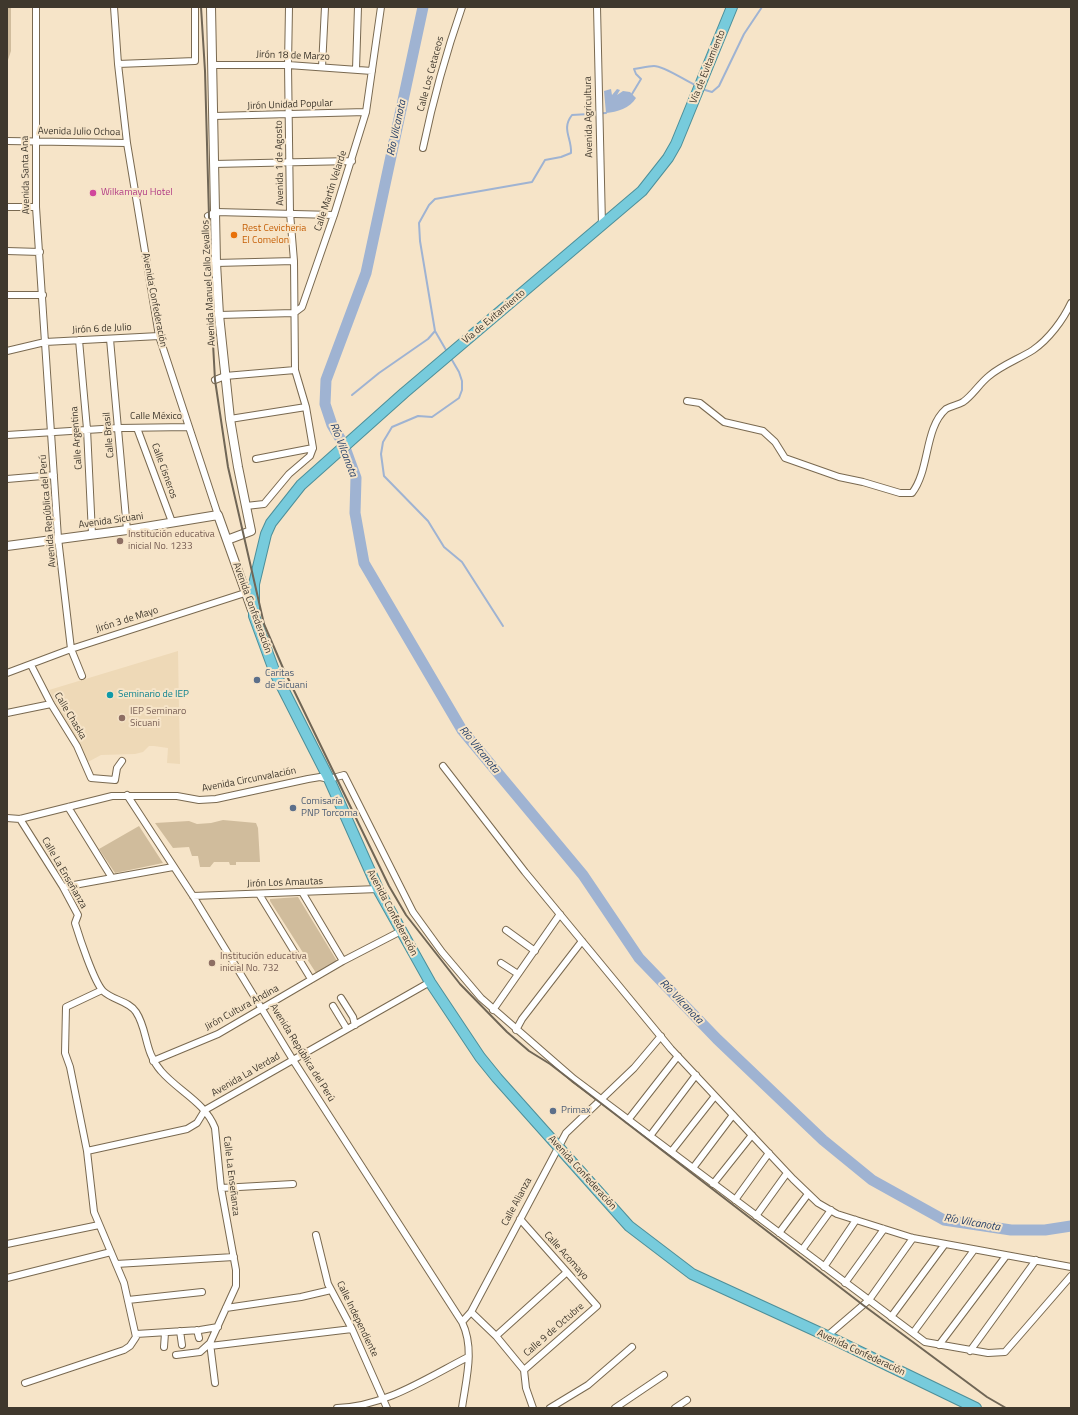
<!DOCTYPE html>
<meta charset="utf-8">
<style>
body{margin:0}
#map{position:relative;width:1078px;height:1415px;overflow:hidden;background:#f6e4c8;font-family:"Titillium Web",sans-serif}
canvas{display:block}
.frame{position:absolute;inset:0;border:8px solid #3f382d;pointer-events:none}
</style>
<div id="map">
<canvas width="1078" height="1415"></canvas>
<div class="frame"></div>
</div>
<script>
const c = document.querySelector('canvas').getContext('2d');
c.lineJoin = 'round';
function paint(path, color) { c.fillStyle = color; c.fill(path, 'evenodd'); }
function stroke(path, color, width, dash) { c.strokeStyle = color; c.lineWidth = width; c.lineCap = dash ? 'butt' : 'round'; c.setLineDash(dash || []); c.stroke(path); }
function write(font, color, halo, rows, align = 'center') {
  c.font = font + ' "Titillium Web",sans-serif'; c.lineWidth = 4; c.setLineDash([]); c.textBaseline = 'middle'; c.strokeStyle = halo; c.fillStyle = color; for (const [text, x, y, turn = 0] of rows) {
    c.save(); c.translate(x, y); c.rotate((+turn || 0) * Math.PI / 180); c.textAlign = isNaN(turn) ? turn : align; if (halo) c.strokeText(text, 0, 0); c.fillText(text, 0, 0); c.restore();
  }
}
const built = new Path2D(`
 M 178,651 L 180,764 L 167,763 L 168,748 L 154,746 L 149,746 L 143,752 L 135,754 L 101,755 L 88,762 L 49,690 Z`);
const green = new Path2D(`
 M 7,7 L 11,7 L 11,51 L 8,60 Z
 M 223,820 L 256,823 L 258,828 L 260,862 L 236,862 L 236,865 L 230,865 L 229,862 L 214,862 L 210,867 L 200,867 L 198,856 L 192,856 L 189,847 L 173,848 L 155,823 L 189,821 L 197,824 L 211,823 Z
 M 139,826 L 163,863 L 115,873 L 99,849 Z
 M 298,897 L 337,961 L 316,973 L 270,901 L 270,899 Z`);
const water = new Path2D(`
 M 611,89 L 612,95 L 617,89 L 620,90 L 617,95 L 623,91 L 630,92 L 636,98 C 630,108 617,112 606,113 L 604,91 Z`);
const stream = new Path2D(`
 M 705,90 L 712,92 L 719,86 L 744,34 L 762,7
 M 632,94 L 641,79 L 636,74 L 634,69 C 641,68 648,66 654,66 C 664,66 684,80 695,85
 M 446,350 L 435,331 L 420,241 L 419,223 L 429,205 L 435,199 L 532,182 L 545,160 L 561,157 L 571,153 C 572,138 561,129 572,115 L 606,113
 M 452,360 L 459,372 L 462,381 L 462,390 L 459,398 L 432,417 L 418,416 L 392,427 L 383,442 L 381,454 L 384,476 L 428,521 L 444,547 L 462,562 L 503,626
 M 352,395 L 379,373 L 428,339 L 435,331`);
const river = new Path2D(`
 M 423,7 L 366,273 L 326,380 L 325,404 L 332,425 L 344,445 L 356,478 L 355,513 L 364,563 L 462,730 L 583,875 L 639,958 L 717,1039 L 823,1140 L 872,1180 L 944,1220 L 1011,1230 L 1045,1230 L 1071,1226`);
const minor = new Path2D(`
 M 36,7 L 36,207 L 58,538 L 71,649 L 82,676
 M 114,7 L 118,64 L 127,143 L 159,336 L 218,515
 M 597,7 L 602,225
 M 118,64 L 195,61 L 195,7
 M 212,65 L 288,65 L 372,71
 M 322,67 L 325,7
 M 356,69 L 358,7
 M 214,116 L 366,112
 M 7,141 L 127,143
 M 423,148 C 433,100 446,53 462,7
 M 214,164 L 352,161
 M 7,207 L 36,207
 M 208,216 L 216,212 L 334,215
 M 7,251 L 40,252
 M 216,263 L 294,261
 M 7,295 L 43,295
 M 294,313 L 302,307 L 334,215 L 366,112 L 381,7
 M 219,315 L 294,313
 M 110,339 L 127,530
 M 79,340 L 87,429 L 92,534
 M 7,351 L 45,342 L 159,336
 M 215,380 L 225,376 L 295,370
 M 687,401 L 700,403 L 724,422 L 763,431 L 775,442 L 785,458 L 839,477 L 863,482 L 900,493 L 912,493 C 930,470 924,428 946,409 C 951,406 958,405 963,402 C 973,395 979,384 989,376 C 1002,365 1019,359 1033,350 C 1049,339 1063,320 1071,303
 M 230,419 L 306,407
 M 137,428 L 172,522
 M 7,435 L 118,428 L 189,427
 M 256,459 L 313,448
 M 7,479 L 54,475
 M 246,506 L 264,504 L 289,474 L 310,456 L 313,448 L 306,407 L 295,370 L 294,261 L 290,213 L 288,65 L 289,7
 M 31,665 L 51,704 L 77,746 L 91,778 L 115,780 L 117,768 L 122,761
 M 7,673 L 71,649 L 248,592
 M 7,713 L 51,704
 M 443,766 L 525,872 L 671,1049 L 793,1179 L 818,1203 L 837,1214 L 913,1238 L 1071,1267
 M 127,795 L 193,896 L 293,1060 L 462,1322 C 475,1349 466,1379 462,1408
 M 68,807 L 112,878
 M 7,818 L 20,819 L 112,796 L 177,796 L 199,800 L 216,799 L 308,779 L 320,777 L 329,779 L 344,775 L 413,912 L 442,952 L 481,998 L 574,1079 L 925,1342 L 988,1353 L 1005,1352 L 1071,1276
 M 20,819 L 63,887 L 78,915 L 75,923 C 79,936 94,982 103,991 C 112,1000 129,1001 136,1012 C 148,1030 144,1052 161,1071 C 178,1091 205,1102 215,1128 L 221,1188 L 236,1270 L 236,1286 L 210,1343 L 215,1383
 M 63,887 L 173,867
 M 302,892 L 343,961
 M 259,894 L 311,979
 M 193,896 L 378,889
 M 506,930 L 535,951
 M 501,963 L 518,974
 M 341,998 L 353,1017 L 355,1025
 M 333,1006 L 347,1029
 M 493,1010 L 560,914
 M 516,1030 L 522,1019 L 582,941
 M 153,1061 L 218,1034 L 343,961 L 401,931
 M 628,1120 L 678,1056
 M 650,1136 L 696,1075
 M 87,1151 L 187,1129 L 197,1123 L 205,1110 L 430,982
 M 671,1152 L 715,1096
 M 693,1168 L 733,1115
 M 713,1184 L 752,1135
 M 221,1188 L 293,1184
 M 735,1200 L 769,1153
 M 756,1216 L 787,1173
 M 520,1219 L 597,1306 L 524,1370
 M 779,1233 L 808,1194
 M 316,1235 L 328,1284 L 352,1329 L 387,1408
 M 7,1244 L 99,1225
 M 802,1250 L 831,1210
 M 116,1264 L 234,1257
 M 824,1267 L 856,1220
 M 7,1278 L 111,1252
 M 845,1283 L 884,1229
 M 128,1300 L 202,1292
 M 226,1308 L 301,1297 L 331,1290
 M 471,1312 L 496,1336 L 524,1370 L 526,1388 L 533,1408
 M 891,1317 L 945,1244
 M 462,1322 L 471,1312 L 566,1133 L 634,1068 L 661,1036
 M 197,1330 L 199,1338
 M 180,1331 L 182,1345
 M 913,1333 L 974,1250
 M 136,1334 L 200,1330 L 218,1327
 M 496,1336 L 567,1272
 M 827,1336 L 869,1300 L 913,1238
 M 939,1345 L 1006,1256
 M 210,1346 L 352,1329
 M 164,1347 L 165,1333
 M 970,1351 L 1036,1260
 M 176,1355 L 200,1352 L 210,1343
 M 25,1383 L 124,1350 L 130,1346 L 136,1337 L 124,1283 L 94,1212 L 87,1151 L 70,1067 L 65,1053 L 66,1007 L 102,990
 M 337,1408 C 384,1407 427,1378 468,1357
 M 550,1408 L 588,1385 L 632,1347
 M 615,1408 L 664,1375
 M 675,1408 L 687,1400`);
const tertiary = new Path2D(`
 M 211,7 L 216,263 L 219,315 L 230,419 L 238,467 L 251,531 L 227,540
 M 7,546 L 127,530 L 218,515 L 252,610`);
const trunk = new Path2D(`
 M 732,7 L 676,144 L 668,158 L 642,191 L 404,393 L 301,485 L 271,523 L 266,534 L 254,584 L 254,616 L 275,673 L 329,779 L 378,889 L 430,982 L 480,1057 L 497,1078 L 629,1226 L 692,1274 L 827,1336 L 976,1408`);
const rail = new Path2D(`
 M 201,7 L 205,71 L 209,217 L 209,270 L 215,380 L 228,467 L 264,624 L 283,668 L 389,886 L 406,915 L 460,984 L 507,1032 L 529,1051 L 550,1064 L 863,1305 L 987,1397 L 1006,1408`);
const markers = [
 [93,193,4,"#d1479c"],
 [234,235,4,"#e8710a"],
 [120,541,4,"#8d6e63"],
 [257,680,4,"#5c6f8a"],
 [110,695,4,"#0f9aa8"],
 [122,718,4,"#8d6e63"],
 [293,808,4,"#5c6f8a"],
 [212,963,4,"#8d6e63"],
 [553,1111,4,"#5c6f8a"]
];
const streetNames = [
 ["Jirón 18 de Marzo",293,56,2],
 ["Vía de Evitamiento",708,67,-68],
 ["Calle Los Cetaceos",431,74,-75],
 ["Jirón Unidad Popular",290,105,-2],
 ["Avenida Agricultura",589,117,-91],
 ["Avenida Julio Ochoa",79,132,1],
 ["Avenida 1 de Agosto",280,163,-91],
 ["Avenida Santa Ana",26,175,-91],
 ["Calle Martín Velarde",331,191,-72],
 ["Avenida Manuel Callo Zevallos",209,283,-93],
 ["Avenida Confederación",154,300,79],
 ["Vía de Evitamiento",494,317,-40],
 ["Jirón 6 de Julio",102,329,-3],
 ["Calle México",156,417],
 ["Calle Brasil",109,435,-95],
 ["Calle Argentina",77,438,-94],
 ["Calle Cisneros",164,471,70],
 ["Avenida República del Perú",48,511,-95],
 ["Avenida Sicuani",111,521,-8],
 ["Avenida Confederación",252,608,70],
 ["Jirón 3 de Mayo",127,620,-18],
 ["Calle Chaska",70,716,59],
 ["Avenida Circunvalación",249,780,-11],
 ["Calle La Enseñanza",64,873,60],
 ["Jirón Los Amautas",285,883,-2],
 ["Avenida Confederación",392,913,62],
 ["Jirón Cultura Andina",242,1008,-29],
 ["Avenida República del Perú",302,1053,58],
 ["Avenida La Verdad",246,1075,-30],
 ["Avenida Confederación",582,1173,48],
 ["Calle La Enseñanza",231,1176,83],
 ["Calle Alianza",517,1202,-62],
 ["Calle Acomayo",566,1256,48],
 ["Calle Independiente",357,1319,64],
 ["Calle 9 de Octubre",554,1330,-41],
 ["Avenida Confederación",861,1353,25]
];
const hotelNames = [
 ["Wilkamayu Hotel",101,193]
];
const foodNames = [
 ["Rest Cevicheria",242,229],
 ["El Comelon",242,241]
];
const educationNames = [
 ["Institución educativa",128,535],
 ["inicial No. 1233",128,547],
 ["IEP Seminaro",130,712],
 ["Sicuani",130,724],
 ["Institución educativa",220,957],
 ["inicial No. 732",220,969]
];
const serviceNames = [
 ["Caritas",265,674],
 ["de Sicuani",265,686],
 ["Comisaría",301,802],
 ["PNP Torcoma",301,814],
 ["Primax",561,1111]
];
const cultureNames = [
 ["Seminario de IEP",118,695]
];
const waterNames = [
 ["Río Vilcanota",397,128,-78],
 ["Río Vilcanota",343,450,69],
 ["Río Vilcanota",479,750,51],
 ["Río Vilcanota",681,1002,46],
 ["Río Vilcanota",972,1223,10]
];
paint(built, '#eed9b7');
paint(green, '#d0bc9c');
paint(water, '#9fb3d2');
stroke(stream, '#9fb3d2', 2);
stroke(river, '#9fb3d2', 11);
stroke(minor, '#796950', 8);
stroke(tertiary, '#796950', 10);
stroke(trunk, '#4d8f99', 12);
stroke(minor, '#fff', 6);
stroke(tertiary, '#fff', 8);
stroke(trunk, '#77cbdc', 10);
stroke(rail, '#706656', 2);
for (const [x, y, r, color] of markers) { const dot = new Path2D(); dot.arc(x, y, r, 0, 2 * Math.PI); c.fillStyle = color; c.fill(dot); stroke(dot, '#f6e4c8', 1.5); }
write('10px', '#3f382d', '#f6e4c8', streetNames);
write('10px', '#b23c85', '#f6e4c8', hotelNames, 'left');
write('10px', '#c56008', '#f6e4c8', foodNames, 'left');
write('10px', '#785e54', '#f6e4c8', educationNames, 'left');
write('10px', '#4e5e75', '#f6e4c8', serviceNames, 'left');
write('10px', '#0d838f', '#f6e4c8', cultureNames, 'left');
write('italic 11px', '#233e68', '#f6e4c8', waterNames);
</script>
